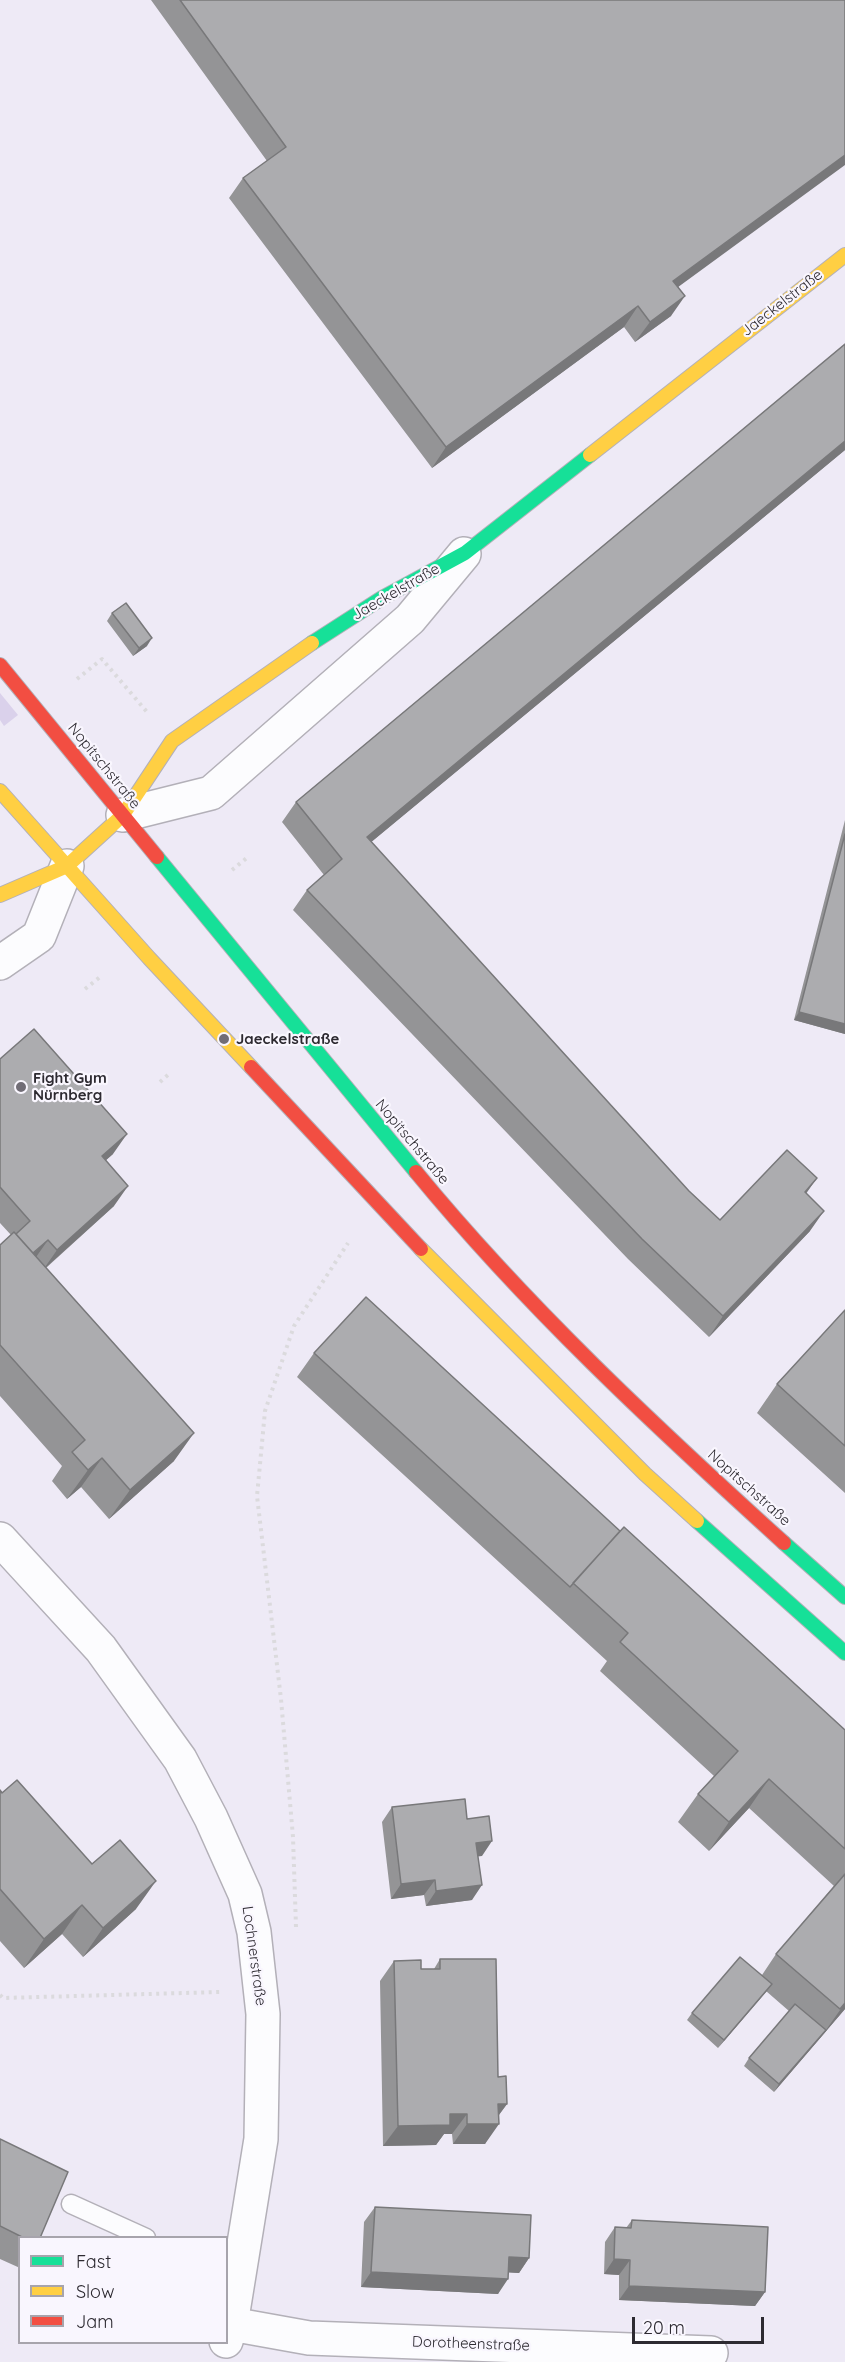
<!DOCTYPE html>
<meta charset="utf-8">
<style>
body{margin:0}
#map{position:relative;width:845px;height:2362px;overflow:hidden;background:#eeeaf6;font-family:Quicksand,sans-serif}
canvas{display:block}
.legend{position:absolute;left:18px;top:2236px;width:210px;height:108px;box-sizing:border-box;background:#f9f6fe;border:2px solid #a7a4ac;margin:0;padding:8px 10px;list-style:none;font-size:18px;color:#2d2a31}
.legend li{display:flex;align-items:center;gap:12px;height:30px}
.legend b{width:30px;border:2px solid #a7a4ac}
.scale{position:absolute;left:632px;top:2317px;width:132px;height:27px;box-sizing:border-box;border:3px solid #2d2a31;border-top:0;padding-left:8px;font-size:18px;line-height:21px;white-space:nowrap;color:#2d2a31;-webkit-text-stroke:4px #f9f6fe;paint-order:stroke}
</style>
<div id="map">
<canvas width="845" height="2362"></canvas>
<ul class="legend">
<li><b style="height:8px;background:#16e098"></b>Fast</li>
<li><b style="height:8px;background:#ffcf43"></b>Slow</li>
<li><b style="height:8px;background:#f24e42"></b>Jam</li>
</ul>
<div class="scale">20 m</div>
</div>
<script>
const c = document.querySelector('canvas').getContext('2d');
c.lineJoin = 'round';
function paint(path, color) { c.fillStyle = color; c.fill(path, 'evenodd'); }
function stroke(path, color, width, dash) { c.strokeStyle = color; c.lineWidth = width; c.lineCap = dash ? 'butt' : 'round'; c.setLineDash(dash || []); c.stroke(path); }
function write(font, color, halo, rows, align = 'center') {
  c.font = font + ' Quicksand,sans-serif'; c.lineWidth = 4.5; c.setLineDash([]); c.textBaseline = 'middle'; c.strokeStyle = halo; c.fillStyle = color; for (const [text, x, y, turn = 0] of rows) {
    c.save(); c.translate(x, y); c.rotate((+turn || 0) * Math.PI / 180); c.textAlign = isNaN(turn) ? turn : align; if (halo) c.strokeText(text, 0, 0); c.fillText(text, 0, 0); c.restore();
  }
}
const green = new Path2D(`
 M 0,693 L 18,715 L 4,726 L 0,720 Z`);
const path = new Path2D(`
 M 77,679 L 102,659 L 147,712
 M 232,870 L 248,857
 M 85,989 L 100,977
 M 160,1082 L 169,1074
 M 296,1927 L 293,1837 L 281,1699 L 257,1496 L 265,1411 L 294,1326 L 348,1243
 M 0,1995 L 3,1998 L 220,1992`);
const lane = new Path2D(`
 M 71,2204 L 146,2238`);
const street = new Path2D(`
 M 123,815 L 211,793 L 410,619 L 464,554
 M 0,963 L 39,936 L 67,866
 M 0,1539 L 101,1649 L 180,1759 L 211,1818 L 245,1894 L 254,1932 L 263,2014 L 261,2139 L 231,2324 L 226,2341
 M 231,2324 L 309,2338 L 711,2353`);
const fast = new Path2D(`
 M 312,643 L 382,598 L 465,553 L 590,455
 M 157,857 L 416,1172
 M 697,1521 L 845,1653
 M 784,1543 L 845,1597`);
const slow = new Path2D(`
 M 590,455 L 845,255
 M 0,791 L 149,958 L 251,1067
 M 0,895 L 67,866 L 123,815 L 172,741 L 312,643
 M 421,1249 L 645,1474 L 697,1521`);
const jam = new Path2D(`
 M 0,665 L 157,857
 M 251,1067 L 421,1249
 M 416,1172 C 526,1306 655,1426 784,1543`);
const wall = new Path2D(`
 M 151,0 L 845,0 L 678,287 L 671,316 L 635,342 L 624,327 L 432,468 L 229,198 L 243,178 L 267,161 Z
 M 845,344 L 845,450 L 371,842 L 689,1191 L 720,1220 L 806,1194 L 810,1231 L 709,1337 L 628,1259 L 293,910 L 307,890 L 324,875 L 282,822 L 296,802 Z
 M 112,613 L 147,646 L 133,656 L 107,621 Z
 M 845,820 L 845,1034 L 794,1020 Z
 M 0,1059 L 113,1154 L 106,1160 L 114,1206 L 46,1268 L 174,1461 L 109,1519 L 81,1487 L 67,1499 L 52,1481 L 62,1466 L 0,1396 L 0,1245 L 11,1235 L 0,1223 Z
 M 845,1310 L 845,1493 L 757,1413 L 777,1384 Z
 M 314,1353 L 620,1531 L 845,1730 L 845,2009 L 774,2092 L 744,2066 L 749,2058 L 789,2011 L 766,1991 L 718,2048 L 687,2020 L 692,2013 L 762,1975 L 776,1954 L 834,1886 L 749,1808 L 709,1851 L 678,1822 L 698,1794 L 714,1776 L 600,1671 L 607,1661 L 297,1377 Z
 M 0,1790 L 92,1864 L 136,1909 L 83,1957 L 62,1934 L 24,1968 L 0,1941 Z
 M 392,1807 L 467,1819 L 482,1856 L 478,1856 L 472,1900 L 426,1906 L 424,1895 L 391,1899 L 382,1822 Z
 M 440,1959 L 498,2077 L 507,2104 L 499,2115 L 485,2144 L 453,2144 L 452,2134 L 444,2134 L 436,2145 L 383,2146 L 380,1981 L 394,1961 L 421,1969 L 434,1969 Z
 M 0,2139 L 40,2238 L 20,2238 L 20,2268 L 0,2259 Z
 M 375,2207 L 529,2258 L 519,2273 L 508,2272 L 498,2294 L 361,2287 L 364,2222 Z
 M 632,2220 L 765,2292 L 755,2306 L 619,2300 L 619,2275 L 604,2274 L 605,2242 L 615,2227 L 626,2228 Z`);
const shadedWall = new Path2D(`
 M 845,155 L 845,165 L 659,301 L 673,281 Z
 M 685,296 L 671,316 L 635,342 L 650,322 Z
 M 638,306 L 624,327 L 432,468 L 446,447 Z
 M 845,441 L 845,450 L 352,858 L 367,837 Z
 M 152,638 L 147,646 L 133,656 L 139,648 Z
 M 799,1012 L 845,1024 L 845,1034 L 794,1020 Z
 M 127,1134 L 113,1154 L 88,1176 L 102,1156 Z
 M 817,1178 L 803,1198 L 805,1192 Z
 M 128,1186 L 114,1206 L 43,1270 L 57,1250 Z
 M 824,1211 L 810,1231 L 709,1337 L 723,1316 Z
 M 48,1240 L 34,1260 L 26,1260 Z
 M 194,1433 L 174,1461 L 109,1519 L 130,1490 Z
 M 102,1458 L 81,1487 L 67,1499 L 88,1470 Z
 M 769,1779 L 749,1808 L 709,1851 L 729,1822 Z
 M 492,1841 L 482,1856 L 465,1858 L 476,1843 Z
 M 435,1880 L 424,1895 L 391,1899 L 401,1884 Z
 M 156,1881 L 136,1909 L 83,1957 L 103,1928 Z
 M 482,1885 L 472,1900 L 426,1906 L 436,1891 Z
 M 82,1905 L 62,1934 L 24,1968 L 44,1939 Z
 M 772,1984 L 766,1992 L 718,2048 L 724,2040 Z
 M 845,2003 L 845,2009 L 774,2092 L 779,2084 L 826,2030 Z
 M 498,2104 L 507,2104 L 492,2124 L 499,2124 L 485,2144 L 453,2144 L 467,2124 Z
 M 450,2114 L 467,2114 L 452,2134 L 444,2134 L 436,2145 L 383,2146 L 398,2126 Z
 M 509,2257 L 529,2258 L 519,2273 L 498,2272 Z
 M 614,2259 L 630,2260 L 619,2275 L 604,2274 Z
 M 371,2272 L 508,2279 L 498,2294 L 361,2287 Z
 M 629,2286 L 765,2292 L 755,2306 L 619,2300 Z`);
const building = new Path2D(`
 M 180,0 L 845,0 L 845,155 L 673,281 L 685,296 L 650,322 L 638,306 L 446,447 L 243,178 L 286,147 Z
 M 845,344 L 845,441 L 367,837 L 689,1191 L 720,1220 L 787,1150 L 817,1178 L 805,1192 L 824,1211 L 723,1316 L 642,1239 L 307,890 L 342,859 L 296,802 Z
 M 126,603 L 152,638 L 139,648 L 112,613 Z
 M 845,834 L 845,1024 L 799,1012 Z
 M 34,1029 L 127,1134 L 102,1156 L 128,1186 L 57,1250 L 48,1240 L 33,1253 L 16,1234 L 30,1221 L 0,1187 L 0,1059 Z
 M 14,1232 L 194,1433 L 130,1490 L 102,1458 L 88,1470 L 72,1452 L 85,1440 L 0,1345 L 0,1245 Z
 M 366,1297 L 620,1531 L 570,1587 L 314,1353 Z
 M 845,1310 L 845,1446 L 777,1384 Z
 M 624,1527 L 845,1730 L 845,1849 L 769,1779 L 729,1822 L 698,1794 L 738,1751 L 620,1642 L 628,1633 L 573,1583 Z
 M 17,1780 L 92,1864 L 120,1840 L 156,1881 L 103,1928 L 82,1905 L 44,1939 L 0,1889 L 0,1790 L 2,1793 Z
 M 465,1799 L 467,1819 L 489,1816 L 492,1841 L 476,1843 L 482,1885 L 436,1891 L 435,1880 L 401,1884 L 392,1807 Z
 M 845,1874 L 845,2003 L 840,2009 L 776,1954 Z
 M 740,1957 L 772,1984 L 724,2040 L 692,2013 Z
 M 440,1959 L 496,1959 L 498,2077 L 506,2076 L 507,2104 L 498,2104 L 499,2124 L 467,2124 L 467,2114 L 450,2114 L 450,2125 L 398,2126 L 394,1961 L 421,1960 L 421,1969 L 440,1969 Z
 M 795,2004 L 826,2030 L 779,2084 L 749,2058 Z
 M 0,2139 L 68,2172 L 40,2238 L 24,2238 L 0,2226 Z
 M 375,2207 L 531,2215 L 529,2258 L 509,2257 L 508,2279 L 371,2272 Z
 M 632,2220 L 768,2227 L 765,2292 L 629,2286 L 630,2260 L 614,2259 L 615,2227 L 631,2228 Z`);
const markers = [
 [224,1039,6,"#716d76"],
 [21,1087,6,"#716d76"]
];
const streetNames = [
 ["Jaeckelstraße",782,303,-38],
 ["Jaeckelstraße",396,592,-30],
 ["Nopitschstraße",104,766,51],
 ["Nopitschstraße",412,1142,50],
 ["Nopitschstraße",749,1488,42],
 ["Lochnerstraße",254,1956,82],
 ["Dorotheenstraße",471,2344,2]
];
const poiNames = [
 ["Jaeckelstraße",236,1039],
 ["Fight Gym",33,1078],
 ["Nürnberg",33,1095]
];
paint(green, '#dad1eb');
stroke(lane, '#b3b0b8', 21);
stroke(street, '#b3b0b8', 36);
stroke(fast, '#b3b0b8', 16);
stroke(slow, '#b3b0b8', 16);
stroke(jam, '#b3b0b8', 16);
stroke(path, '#dbdadd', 4, [3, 4.5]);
stroke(lane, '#fcfcfe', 18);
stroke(street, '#fcfcfe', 33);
stroke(fast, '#16e098', 14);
stroke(slow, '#ffcf43', 14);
stroke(jam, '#f24e42', 14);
paint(wall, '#949496');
paint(shadedWall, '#78787a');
paint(building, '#acacaf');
stroke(building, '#78787a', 1.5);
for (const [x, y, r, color] of markers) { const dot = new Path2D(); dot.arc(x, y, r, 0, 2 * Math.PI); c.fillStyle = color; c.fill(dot); stroke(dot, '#f9f6fe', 2); }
write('15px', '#2d2a31', '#f9f6fe', streetNames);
write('bold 15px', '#2d2a31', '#f9f6fe', poiNames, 'left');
</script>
